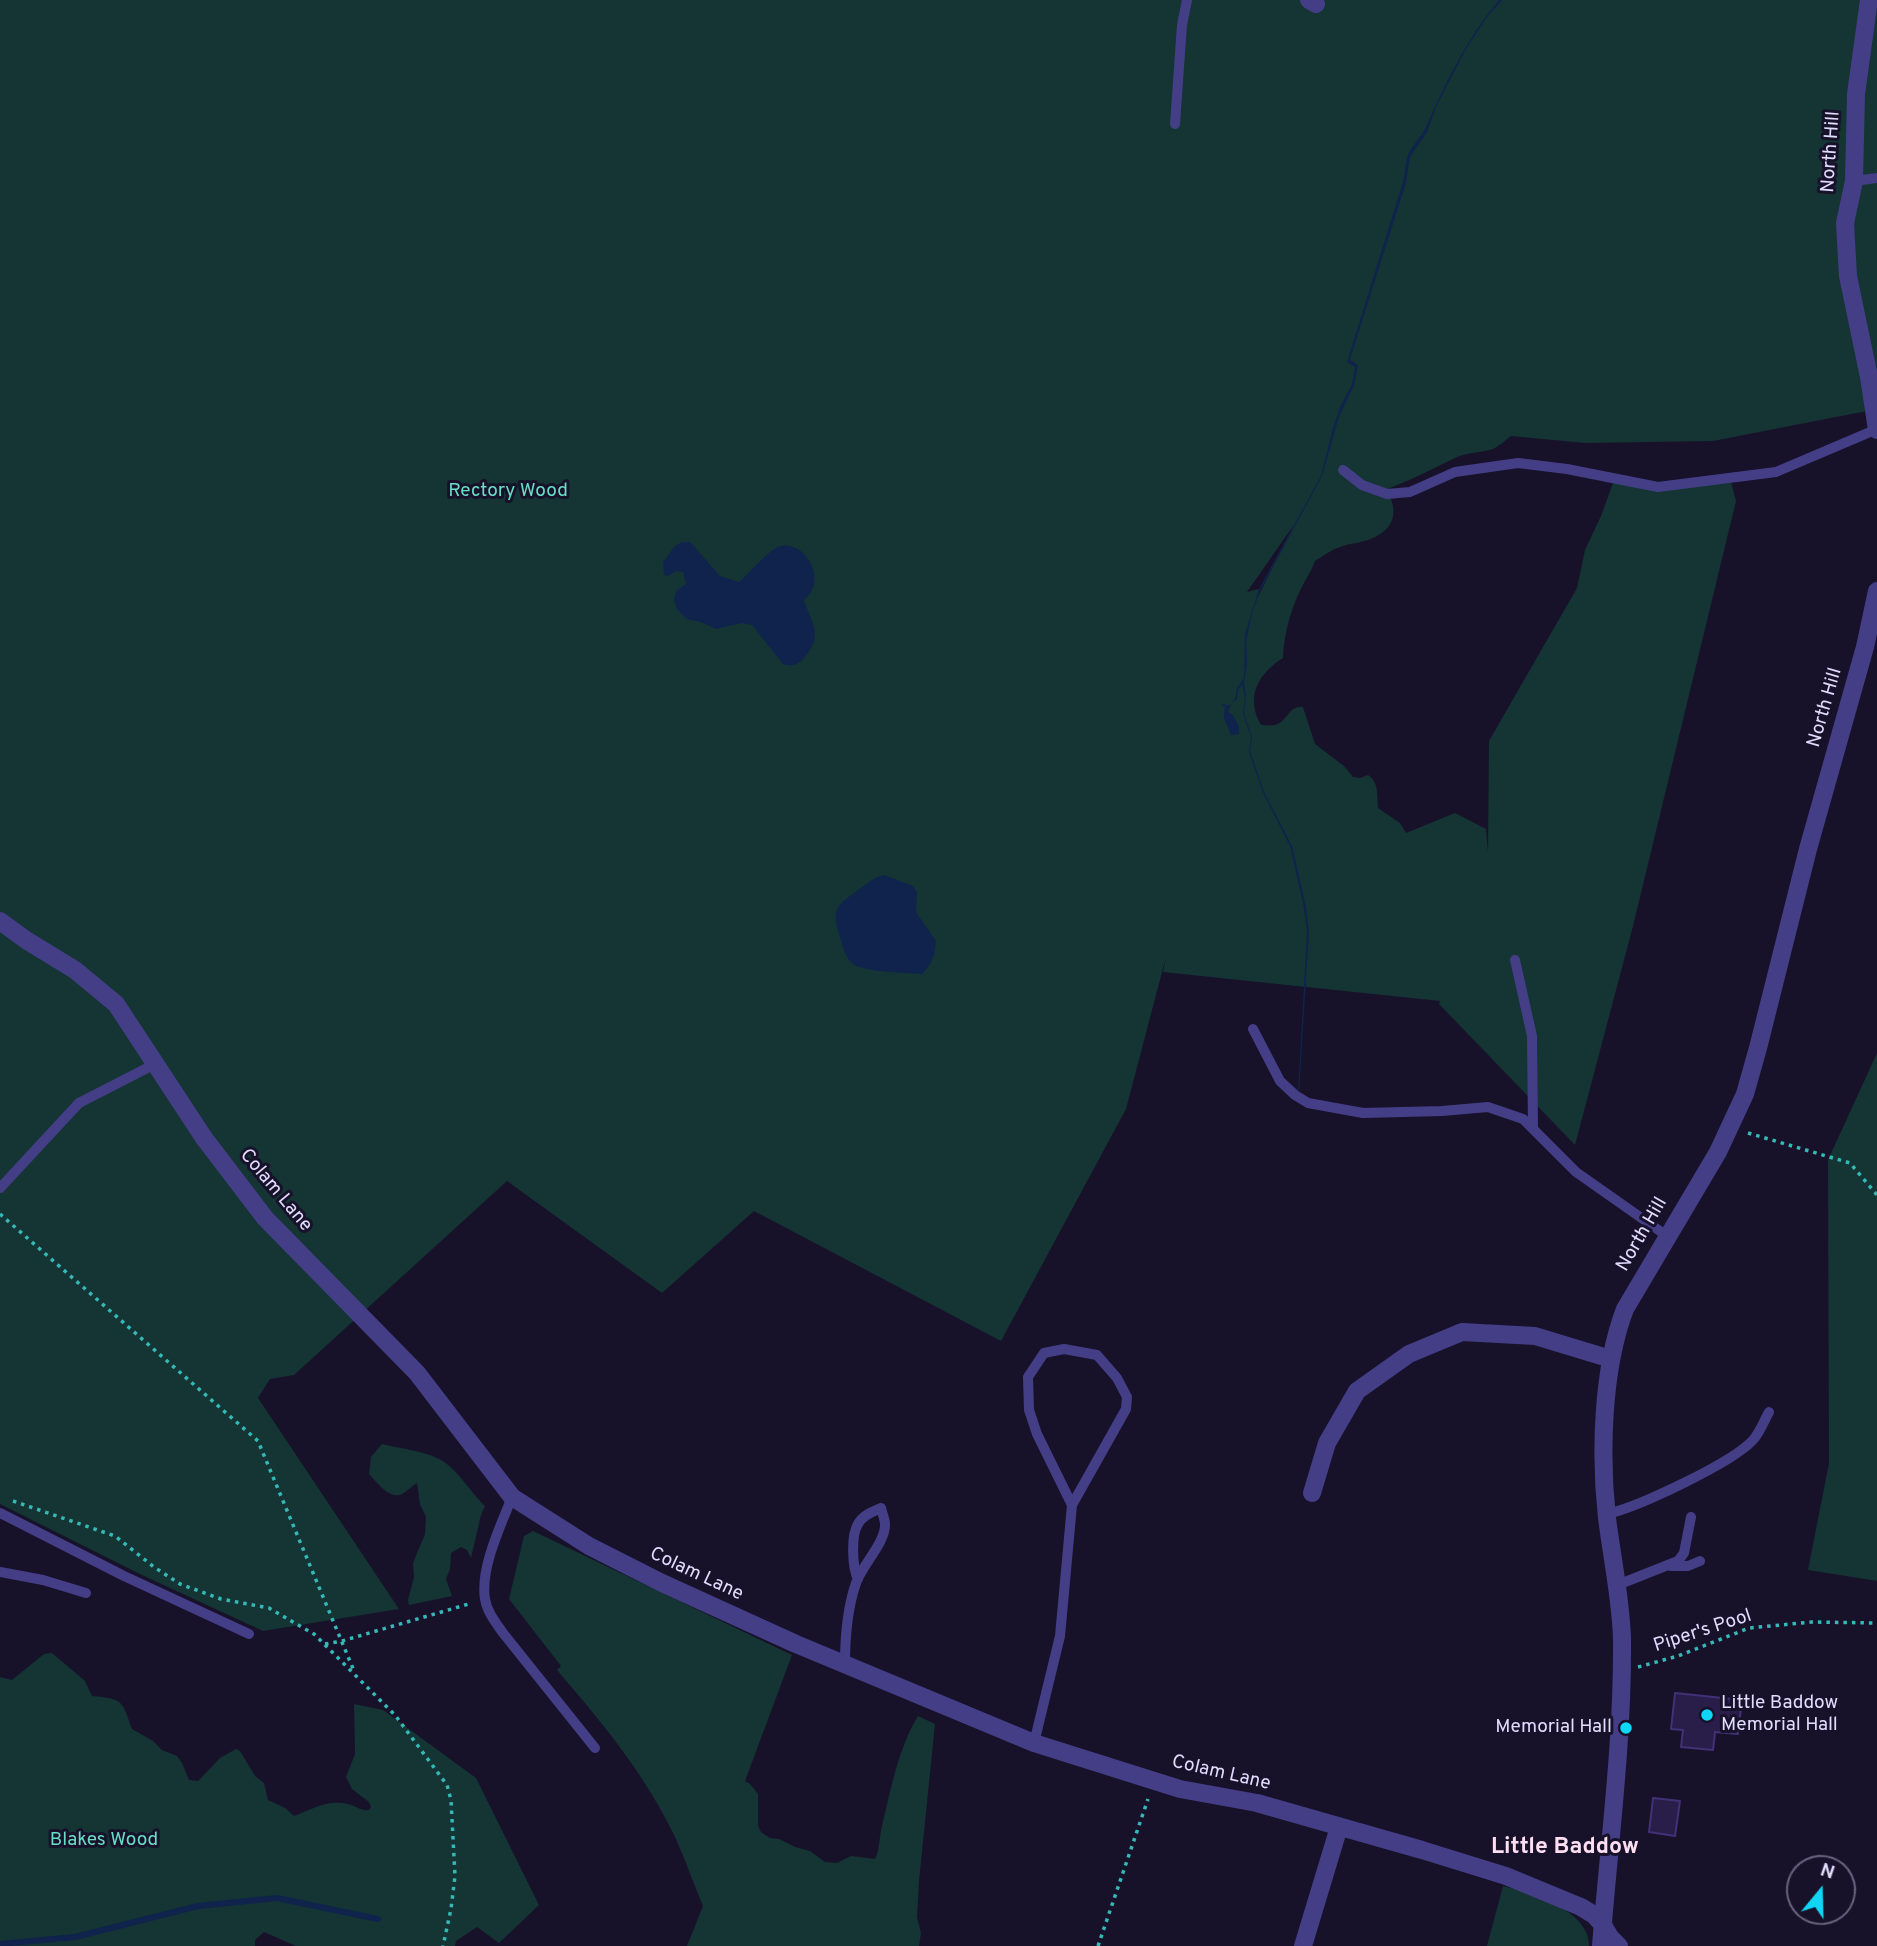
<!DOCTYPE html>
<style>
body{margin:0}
#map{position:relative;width:1877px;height:1946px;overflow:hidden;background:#17122a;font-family:Overpass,sans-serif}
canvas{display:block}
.north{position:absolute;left:1786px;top:1855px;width:70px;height:70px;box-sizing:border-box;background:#17122a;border:2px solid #68637f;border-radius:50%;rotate:19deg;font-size:19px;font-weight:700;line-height:28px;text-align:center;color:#e1dcfe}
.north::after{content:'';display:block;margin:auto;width:24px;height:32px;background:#0fd6f7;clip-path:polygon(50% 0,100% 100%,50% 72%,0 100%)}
</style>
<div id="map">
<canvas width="1877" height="1946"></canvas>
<div class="north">N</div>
</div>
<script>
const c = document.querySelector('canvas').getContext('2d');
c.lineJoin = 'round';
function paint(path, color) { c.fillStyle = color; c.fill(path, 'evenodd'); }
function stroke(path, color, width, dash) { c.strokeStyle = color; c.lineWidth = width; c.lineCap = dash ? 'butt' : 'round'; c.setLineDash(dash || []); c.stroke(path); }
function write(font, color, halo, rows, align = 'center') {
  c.font = font + ' Overpass,sans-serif'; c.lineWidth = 6; c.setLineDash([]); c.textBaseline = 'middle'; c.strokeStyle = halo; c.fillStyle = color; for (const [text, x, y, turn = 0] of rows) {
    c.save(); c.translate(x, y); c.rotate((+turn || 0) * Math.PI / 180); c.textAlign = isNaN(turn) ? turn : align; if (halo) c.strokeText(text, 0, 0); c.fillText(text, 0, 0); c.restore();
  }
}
const green = new Path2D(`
 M 0,0 L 1877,0 L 1877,409 L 1713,441 L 1585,443 L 1511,436 C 1506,440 1499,446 1493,449 C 1481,453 1467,452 1455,458 C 1434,468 1413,479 1390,488 L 1388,492 C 1398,512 1395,528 1373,538 C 1362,543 1350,543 1340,547 C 1331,550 1323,556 1315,561 C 1312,569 1309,574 1305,581 C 1292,605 1284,631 1283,658 C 1258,674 1245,697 1261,725 C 1266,725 1270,726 1274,725 C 1288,723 1288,705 1303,707 L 1315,744 L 1344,766 L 1353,777 L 1360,778 L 1368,775 C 1379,782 1377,796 1378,808 L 1400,823 L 1406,833 L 1455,813 L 1486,829 L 1488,852 L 1489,741 L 1577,588 L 1585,550 L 1601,516 L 1613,483 L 1668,488 L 1730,478 L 1736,501 L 1633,926 L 1575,1145 L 1439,1004 L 1440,1001 L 1163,972 L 1166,957 L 1126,1109 L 1001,1341 L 754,1211 L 662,1293 L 507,1181 L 294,1375 L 270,1379 L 258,1398 L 399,1609 L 263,1631 L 142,1575 L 0,1504 ZM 1293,526 L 1256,601 L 1259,589 L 1247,592 Z
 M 1877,1053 L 1877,1581 L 1808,1570 L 1829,1463 L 1828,1160 Z
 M 382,1444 C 398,1448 423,1451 437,1458 C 457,1467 469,1491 485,1506 L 481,1515 L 471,1558 L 467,1550 L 461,1547 L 451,1553 L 450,1569 L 446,1579 L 452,1596 L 409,1605 L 408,1600 L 414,1577 L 413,1563 L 425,1534 L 426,1517 L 420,1504 L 417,1483 C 412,1486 407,1491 402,1494 C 389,1500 377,1482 369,1474 L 371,1457 Z
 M 533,1531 L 792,1655 L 745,1781 L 750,1784 L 758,1794 L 758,1826 L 761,1832 L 770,1838 L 779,1839 L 795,1847 L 810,1851 L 825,1862 L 837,1863 L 851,1856 L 875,1859 C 880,1849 879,1837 882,1826 C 891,1789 898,1749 918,1716 L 935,1724 L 919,1881 L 917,1917 L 921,1933 L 919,1946 L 687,1946 L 703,1906 C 692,1880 683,1852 670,1827 C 641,1769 599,1719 557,1670 L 561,1666 L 509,1599 L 524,1536 Z
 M 52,1653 L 85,1681 L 92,1696 C 123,1699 122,1700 132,1729 L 153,1741 L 162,1750 L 177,1756 L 182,1763 L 189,1780 L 198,1781 L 201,1778 L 220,1758 L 236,1749 L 240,1751 L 255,1776 L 264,1783 L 268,1800 L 285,1808 L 294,1816 C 312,1809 328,1799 348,1804 C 356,1806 361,1811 369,1810 L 371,1807 L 369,1802 L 352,1789 L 346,1777 L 355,1754 L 354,1704 L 383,1710 L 476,1778 L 539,1905 L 499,1943 L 477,1927 L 456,1941 L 455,1946 L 296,1946 L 264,1932 L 255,1940 L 255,1946 L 0,1946 L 0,1677 L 12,1680 L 44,1654 Z
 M 1503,1886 C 1531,1893 1590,1910 1589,1946 L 1487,1946 Z`);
const water = new Path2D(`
 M 1499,0 L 1502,0 L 1487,17 L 1466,49 L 1436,107 L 1427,132 L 1410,157 L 1406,183 L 1350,359 L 1358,366 L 1354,385 L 1339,417 L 1322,476 L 1260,591 L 1252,614 L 1246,642 L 1247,663 L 1244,684 L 1246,695 L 1244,714 L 1252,737 L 1250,751 L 1264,792 L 1292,846 L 1306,907 L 1309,932 L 1299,1092 L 1298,1091 L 1307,932 L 1304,908 L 1290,846 L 1263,793 L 1249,752 L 1251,737 L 1243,714 L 1245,697 L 1242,685 L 1238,690 L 1237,699 L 1231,703 L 1228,712 L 1232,714 L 1239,726 L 1239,734 L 1231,735 L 1224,718 L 1225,706 L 1221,706 L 1224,704 L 1228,706 L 1235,699 L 1237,688 L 1244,678 L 1245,634 L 1259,589 L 1321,476 L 1333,428 L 1341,405 L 1352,384 L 1355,367 L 1347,362 L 1348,359 L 1403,182 C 1405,174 1405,163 1408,155 C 1412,145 1421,137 1426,127 C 1446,82 1467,38 1499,0 Z
 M 682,542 L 690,542 L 720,576 L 739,582 C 749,574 770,548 781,546 C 805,542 822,573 811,592 C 809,595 806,598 804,601 C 813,625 823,636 804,658 C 798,665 791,667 783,664 L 752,625 L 742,623 L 716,629 L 701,622 L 686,619 L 677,609 L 674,600 L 676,591 L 686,584 L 683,572 L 676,571 L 668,576 L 664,575 L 663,562 L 675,546 Z
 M 884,875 L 913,886 L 917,892 L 916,912 L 936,941 L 934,955 L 929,966 L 922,974 C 908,973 863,972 853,964 C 846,959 843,948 841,940 C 830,908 836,906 861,888 C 869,882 875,877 884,875 Z`);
const stream = new Path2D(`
 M 0,1944 L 75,1937 L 198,1906 L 277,1898 L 378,1919`);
const building = new Path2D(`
 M 1675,1693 L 1742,1700 L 1738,1734 L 1715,1732 L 1713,1750 L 1681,1747 L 1683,1730 L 1671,1729 Z
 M 1653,1798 L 1680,1801 L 1675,1836 L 1649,1832 Z`);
const path = new Path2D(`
 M 1748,1133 L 1850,1163 L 1877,1195
 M 0,1214 L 258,1441 L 354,1671
 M 13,1501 L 115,1536 L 154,1567 L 180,1584 L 221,1599 L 269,1608 L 314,1634 L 395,1715 L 447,1785 L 451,1800 L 455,1876 L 451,1909 L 443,1946
 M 325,1644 L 342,1641 L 472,1603
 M 1638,1667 L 1678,1656 L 1749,1628 L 1812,1622 L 1877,1623
 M 1098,1946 L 1148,1799`);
const service = new Path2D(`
 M 1175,124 L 1182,25 L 1187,0
 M 1854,181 L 1877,178
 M 1343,470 L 1362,485 L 1387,494 L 1410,492 L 1455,472 L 1518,463 L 1567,469 L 1658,487 L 1776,472 L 1877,429
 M 1515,960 L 1532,1036 L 1533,1128
 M 1253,1029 L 1280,1081 L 1295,1095 L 1308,1103 L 1363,1113 L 1442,1111 L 1488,1107 L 1523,1119 L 1576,1172 L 1667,1236
 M 0,1188 L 79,1103 L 155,1064
 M 512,1497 C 501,1525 480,1568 485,1599 C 487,1612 496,1623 503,1633 L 595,1748
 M 0,1513 L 124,1576 L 249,1634
 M 1607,1514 C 1638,1507 1732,1463 1753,1440 C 1760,1432 1764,1421 1769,1412
 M 1670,1566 L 1688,1566 L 1700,1561
 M 0,1572 L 43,1580 L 86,1593
 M 1615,1586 L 1678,1561 L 1684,1553 L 1691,1517
 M 845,1664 C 845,1636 847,1609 856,1583 C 862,1565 886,1542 885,1524 C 885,1519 882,1513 881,1508 C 872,1512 863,1515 858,1524 C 851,1535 852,1567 858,1579
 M 1034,1743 L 1060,1636 L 1072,1505 L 1037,1434 L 1029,1410 L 1028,1377 L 1044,1353 L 1064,1349 L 1097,1355 L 1117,1378 L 1127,1397 L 1126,1409 L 1072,1505`);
const minor = new Path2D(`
 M 1309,0 L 1316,4
 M 1312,1493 L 1327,1443 L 1357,1391 L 1409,1354 L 1462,1332 L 1535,1336 L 1611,1359
 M 1303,1946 L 1339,1827`);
const tertiary = new Path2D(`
 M 1869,0 L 1856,94 L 1854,181 L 1845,223 L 1848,276 L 1869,377 L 1877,430
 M 0,921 L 26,940 L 75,970 L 116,1004 L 204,1138 L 265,1218 L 417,1373 L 512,1497 L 589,1546 L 662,1583 L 796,1644 L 1034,1743 L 1180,1789 L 1257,1803 L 1422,1850 L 1506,1876 L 1581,1907 L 1594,1915 L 1603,1925 L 1610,1937 L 1619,1946
 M 1601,1946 C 1609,1844 1623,1742 1622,1639 C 1621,1600 1612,1558 1607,1518 C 1600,1455 1602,1369 1625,1309 L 1718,1152 L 1745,1094 L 1758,1048 L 1808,849 L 1865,647 L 1877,591`);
const markers = [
 [1707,1715,7,"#0fd6f7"],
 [1626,1728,7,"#0fd6f7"]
];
const streetNames = [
 ["North Hill",1832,152,-86],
 ["North Hill",1826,708,-74],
 ["Colam Lane",275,1191,50],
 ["North Hill",1643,1235,-60],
 ["Colam Lane",696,1575,25],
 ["Piper's Pool",1703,1632,-18],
 ["Colam Lane",1221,1774,13]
];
const parkNames = [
 ["Rectory Wood",508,492],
 ["Blakes Wood",104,1841]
];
const poiNames = [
 ["Little Baddow",1721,1704],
 ["Memorial Hall",1721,1726],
 ["Memorial Hall",1612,1728,"right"]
];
const quarterNames = [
 ["Little Baddow",1565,1848]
];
paint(green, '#153434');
paint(water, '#0f234c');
stroke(stream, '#0f234c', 6);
paint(building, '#291e4a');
stroke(building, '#423176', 2);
stroke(path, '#35b9b7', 3.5, [3.5, 5]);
stroke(service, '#443e87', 10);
stroke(minor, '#443e87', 18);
stroke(tertiary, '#443e87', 18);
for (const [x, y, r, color] of markers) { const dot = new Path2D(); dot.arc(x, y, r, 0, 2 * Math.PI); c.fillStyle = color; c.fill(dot); stroke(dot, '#17122a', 2.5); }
write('19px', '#e1dcfe', '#17122a', streetNames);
write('19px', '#69ddc5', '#17122a', parkNames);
write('19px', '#e1dcfe', '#17122a', poiNames, 'left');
write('bold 23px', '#fedef1', '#17122a', quarterNames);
</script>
